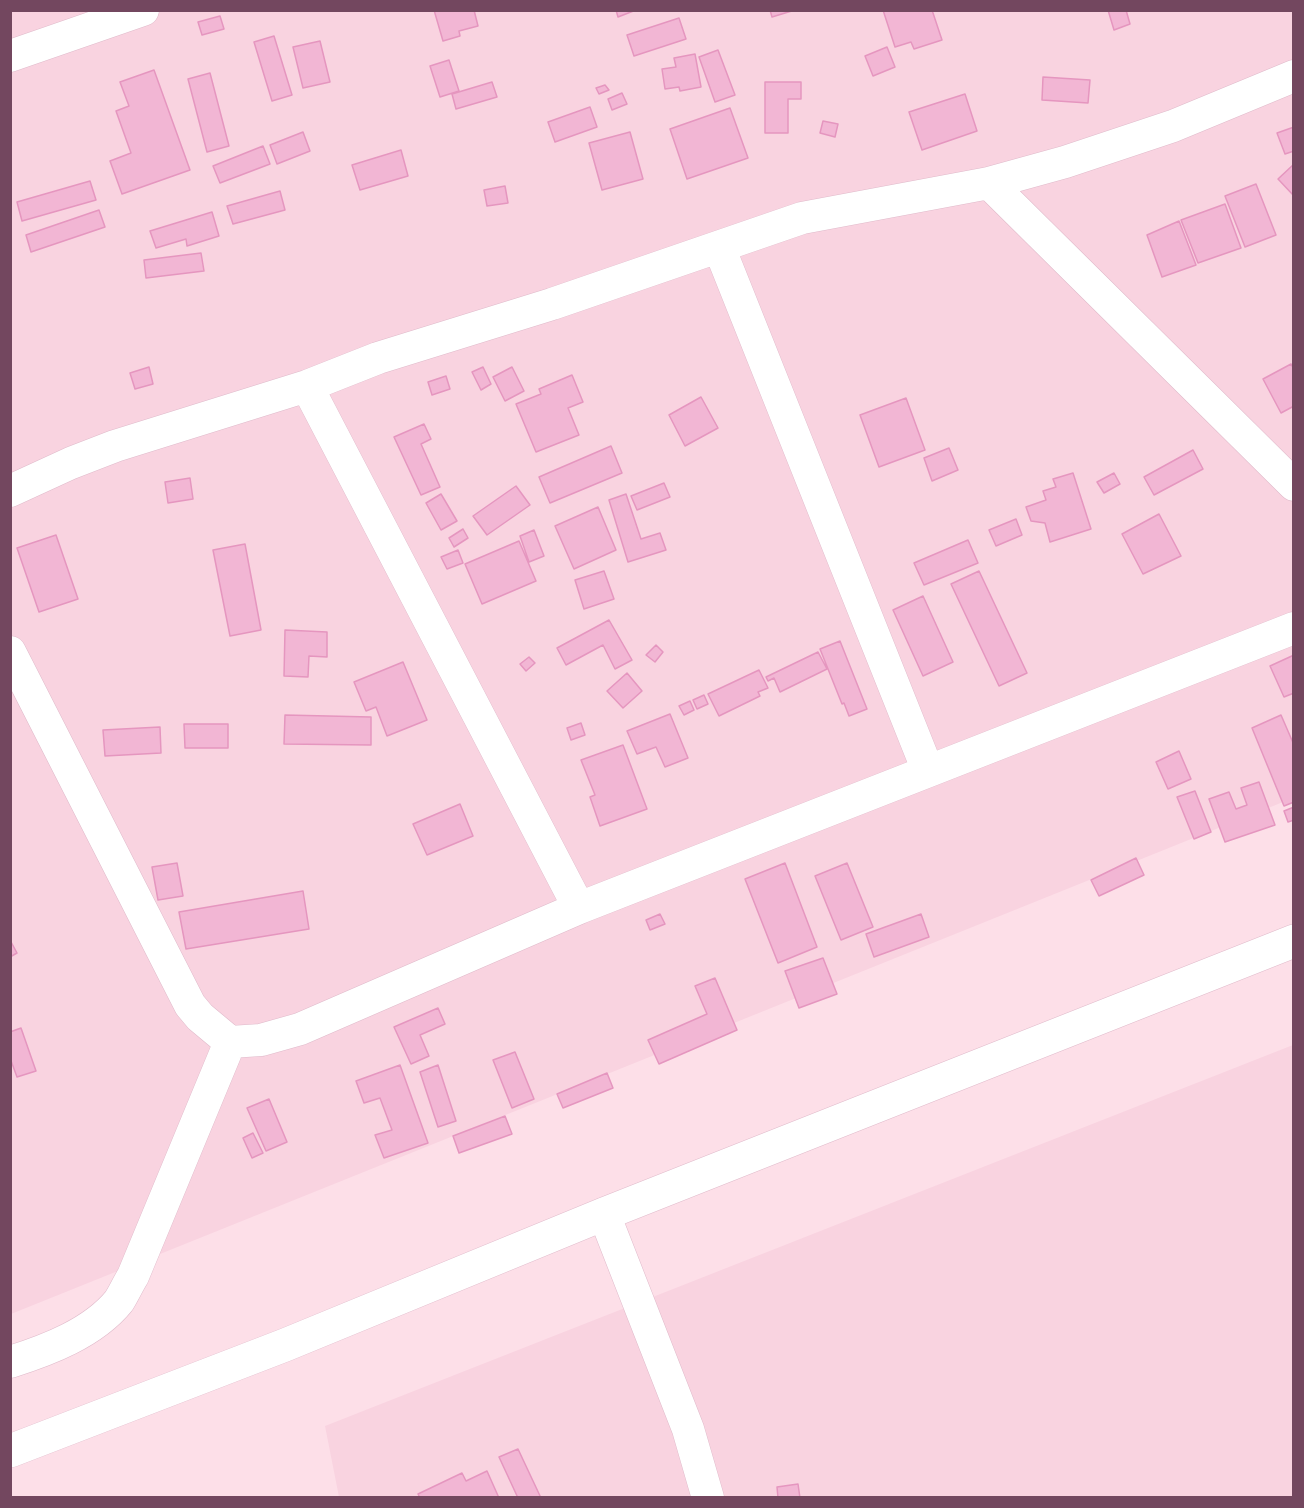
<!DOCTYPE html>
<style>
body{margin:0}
#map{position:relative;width:1304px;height:1508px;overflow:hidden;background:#fddfe8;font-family:"Open Sans",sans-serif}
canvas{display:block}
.frame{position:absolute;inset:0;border:12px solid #73475f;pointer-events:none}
</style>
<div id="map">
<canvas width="1304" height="1508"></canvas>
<div class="frame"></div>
</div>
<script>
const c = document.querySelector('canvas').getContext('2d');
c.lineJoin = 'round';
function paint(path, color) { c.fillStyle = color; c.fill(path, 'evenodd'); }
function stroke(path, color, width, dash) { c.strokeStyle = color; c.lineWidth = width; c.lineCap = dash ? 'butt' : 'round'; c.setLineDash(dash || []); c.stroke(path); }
const residential = new Path2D(`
 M 11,11 L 1293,11 L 1293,798 L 11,1314 Z
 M 1293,1045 L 1293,1497 L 339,1497 L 325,1426 Z`);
const building = new Path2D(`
 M 434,10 L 474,10 L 478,26 L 459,31 L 460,36 L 443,41 Z
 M 616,10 L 636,10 L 618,17 Z
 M 770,10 L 795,10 L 772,17 Z
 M 883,10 L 932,10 L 942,40 L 914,49 L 911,42 L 895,47 Z
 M 1108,10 L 1126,10 L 1130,24 L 1114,30 Z
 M 220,16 L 224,29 L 202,35 L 198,22 Z
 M 679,18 L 686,39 L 634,56 L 627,35 Z
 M 274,36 L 292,95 L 272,101 L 254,42 Z
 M 320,41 L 330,82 L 303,88 L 293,47 Z
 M 887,47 L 895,67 L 873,76 L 865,56 Z
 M 718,50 L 735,95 L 715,102 L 699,57 Z
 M 695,54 L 701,87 L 680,91 L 679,87 L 665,89 L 662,69 L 676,67 L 674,58 Z
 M 449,60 L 459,91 L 440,97 L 430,66 Z
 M 154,70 L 190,170 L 122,194 L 110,161 L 131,153 L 116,111 L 129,106 L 120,82 Z
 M 210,73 L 229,146 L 207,152 L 188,79 Z
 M 1043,77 L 1090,80 L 1088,103 L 1042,100 Z
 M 492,82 L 497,97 L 456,109 L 452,94 Z
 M 765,82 L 801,82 L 801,99 L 788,99 L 788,133 L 765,133 Z
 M 605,85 L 609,90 L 599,94 L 596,88 Z
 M 622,93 L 627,104 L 612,110 L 608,99 Z
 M 965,94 L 977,131 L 922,150 L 909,112 Z
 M 590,107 L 597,127 L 555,142 L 548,122 Z
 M 730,108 L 748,158 L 687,179 L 670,129 Z
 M 823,121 L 838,124 L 835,137 L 820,133 Z
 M 1294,127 L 1294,151 L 1285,154 L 1277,133 Z
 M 303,132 L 310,151 L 277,164 L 270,145 Z
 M 630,132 L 643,179 L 602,190 L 589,143 Z
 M 263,146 L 270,164 L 220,183 L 213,166 Z
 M 401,150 L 408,176 L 360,190 L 352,165 Z
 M 1294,164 L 1294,196 L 1278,179 Z
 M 90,181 L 96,200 L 22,221 L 17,202 Z
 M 1256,184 L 1276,235 L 1245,247 L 1225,196 Z
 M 505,186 L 508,203 L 487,206 L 484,190 Z
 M 280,191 L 285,210 L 233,224 L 227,206 Z
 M 1225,204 L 1241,248 L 1198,263 L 1181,220 Z
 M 99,210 L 105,227 L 31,252 L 26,235 Z
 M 212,212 L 219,236 L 187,246 L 186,239 L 156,248 L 150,231 Z
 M 1179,221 L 1196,265 L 1162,277 L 1147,235 Z
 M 201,253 L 204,271 L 146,278 L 144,260 Z
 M 1291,364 L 1294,369 L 1294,406 L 1281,413 L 1263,379 Z
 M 149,367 L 153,384 L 135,389 L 130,373 Z
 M 483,367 L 491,384 L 481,390 L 472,372 Z
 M 512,367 L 524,391 L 505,401 L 493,377 Z
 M 572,375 L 583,402 L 568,408 L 579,435 L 536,452 L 516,404 L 541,394 L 539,389 Z
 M 446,376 L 450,389 L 432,395 L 428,382 Z
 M 701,397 L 718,428 L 685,446 L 669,415 Z
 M 906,398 L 925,450 L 879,467 L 860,415 Z
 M 424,424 L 431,439 L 421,444 L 440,487 L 421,495 L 394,437 Z
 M 611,446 L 622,473 L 550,503 L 539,477 Z
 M 949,448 L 958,470 L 932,481 L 924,458 Z
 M 1193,450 L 1203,469 L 1154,495 L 1144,477 Z
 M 1073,473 L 1091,529 L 1050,542 L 1045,523 L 1031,521 L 1026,507 L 1046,500 L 1043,491 L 1056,487 L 1053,479 Z
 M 1114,473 L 1120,484 L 1104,493 L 1097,482 Z
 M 190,478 L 193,499 L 168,503 L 165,482 Z
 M 664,483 L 670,497 L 637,510 L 631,496 Z
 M 516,486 L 530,505 L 487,535 L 473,516 Z
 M 441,494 L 457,521 L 441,530 L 426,503 Z
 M 626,494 L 641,539 L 660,533 L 666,550 L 628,562 L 609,500 Z
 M 598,507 L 616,550 L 574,569 L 555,526 Z
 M 1159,514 L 1181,556 L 1143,574 L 1122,534 Z
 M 1016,519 L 1022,535 L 996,546 L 989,530 Z
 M 463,529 L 468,538 L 454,547 L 449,538 Z
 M 534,530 L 544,556 L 529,562 L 520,536 Z
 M 56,535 L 78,599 L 39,612 L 17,548 Z
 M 968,540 L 978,563 L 924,585 L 914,563 Z
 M 519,541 L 536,581 L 482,604 L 465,564 Z
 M 245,544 L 261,630 L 230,636 L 213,550 Z
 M 458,550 L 463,563 L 447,569 L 441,557 Z
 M 604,571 L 614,599 L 584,609 L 575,580 Z
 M 979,571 L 1027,673 L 999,686 L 951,584 Z
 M 923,596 L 953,662 L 923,676 L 893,610 Z
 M 609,620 L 632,660 L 615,669 L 603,645 L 566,665 L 557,648 Z
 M 285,630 L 327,632 L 327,657 L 309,656 L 308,677 L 284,676 Z
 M 840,641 L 867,709 L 849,716 L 844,703 L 842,704 L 820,649 Z
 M 656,645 L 663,652 L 655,662 L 646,655 Z
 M 818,652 L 827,669 L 780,692 L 774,678 L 768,681 L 766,677 Z
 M 1294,655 L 1294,693 L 1284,697 L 1270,666 Z
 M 529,657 L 535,663 L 526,671 L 520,664 Z
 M 403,662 L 427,720 L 387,736 L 376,707 L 366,711 L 354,682 Z
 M 759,670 L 768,688 L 758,692 L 760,696 L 719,716 L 708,694 Z
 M 627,673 L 642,691 L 623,708 L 607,691 Z
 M 704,695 L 708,704 L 697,709 L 693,700 Z
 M 690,701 L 694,710 L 684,715 L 679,706 Z
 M 670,714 L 688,758 L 665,767 L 656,747 L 637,754 L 627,731 Z
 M 285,715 L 371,717 L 371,745 L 284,744 Z
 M 1281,715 L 1294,745 L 1294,802 L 1284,806 L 1252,728 Z
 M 581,723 L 585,735 L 571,740 L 567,728 Z
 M 184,724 L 228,724 L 228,748 L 185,748 Z
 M 160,727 L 161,753 L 105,756 L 103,730 Z
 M 623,745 L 647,809 L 600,826 L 590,797 L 595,795 L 581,760 Z
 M 1179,751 L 1191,779 L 1168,789 L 1156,762 Z
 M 1259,782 L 1275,825 L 1225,842 L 1209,799 L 1229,792 L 1236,809 L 1247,805 L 1241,788 Z
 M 1195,791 L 1211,832 L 1194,839 L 1177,797 Z
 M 460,804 L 473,836 L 427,855 L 413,824 Z
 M 1294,807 L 1294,820 L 1288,822 L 1284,811 Z
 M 1136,858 L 1144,875 L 1099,896 L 1091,880 Z
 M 177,863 L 183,896 L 158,900 L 152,867 Z
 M 785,863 L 817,947 L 778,963 L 745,879 Z
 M 847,863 L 873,927 L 841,940 L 815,876 Z
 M 303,891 L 309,929 L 186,949 L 179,912 Z
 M 660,914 L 665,924 L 650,930 L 646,920 Z
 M 921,914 L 929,937 L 874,957 L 866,934 Z
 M 10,940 L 17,953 L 10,957 Z
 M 823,958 L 837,994 L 799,1008 L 785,971 Z
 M 715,978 L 737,1030 L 659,1064 L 648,1040 L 707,1014 L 695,986 Z
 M 438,1008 L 445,1024 L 420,1035 L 429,1056 L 411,1064 L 394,1027 Z
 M 21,1028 L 36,1071 L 17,1077 L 10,1058 L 10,1032 Z
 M 515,1052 L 534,1099 L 512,1108 L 493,1060 Z
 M 400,1065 L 428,1143 L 384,1158 L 375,1135 L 392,1130 L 380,1098 L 364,1103 L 356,1081 Z
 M 438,1065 L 456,1121 L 438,1127 L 420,1072 Z
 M 607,1073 L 613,1088 L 563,1108 L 557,1094 Z
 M 269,1099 L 287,1142 L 266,1151 L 247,1108 Z
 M 505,1116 L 512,1134 L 459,1153 L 453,1136 Z
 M 253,1133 L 263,1153 L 252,1158 L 243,1138 Z
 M 518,1449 L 541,1498 L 518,1498 L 499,1457 Z
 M 487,1471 L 499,1498 L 420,1498 L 418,1494 L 462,1473 L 466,1481 Z
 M 798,1484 L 800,1498 L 778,1498 L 777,1487 Z`);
const minor = new Path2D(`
 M 10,56 L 143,10
 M 989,183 L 1294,485
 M 719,247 L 928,771
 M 307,386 L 579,908
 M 10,491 L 71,463 L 115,446 L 307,386 L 378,358 L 552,304 L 802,218 L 989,183 L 1065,162 L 1173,126 L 1294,76
 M 10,652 L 190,1005 L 200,1017 L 230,1042 L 261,1040 L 300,1029 L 579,908 L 1294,628
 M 604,1214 L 688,1429 L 708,1498
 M 10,1362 C 48,1350 93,1333 119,1301 C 124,1293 128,1284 133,1276 L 230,1042`);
const tertiary = new Path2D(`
 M 10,1451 L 285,1345 L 604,1214 L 1294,941`);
paint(residential, '#f9d3e0');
paint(building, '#f2b6d4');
stroke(building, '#e596bf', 1.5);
stroke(minor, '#e0bbcb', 33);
stroke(tertiary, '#e0bbcb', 34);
stroke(minor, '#fff', 32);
stroke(tertiary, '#fff', 33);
</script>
